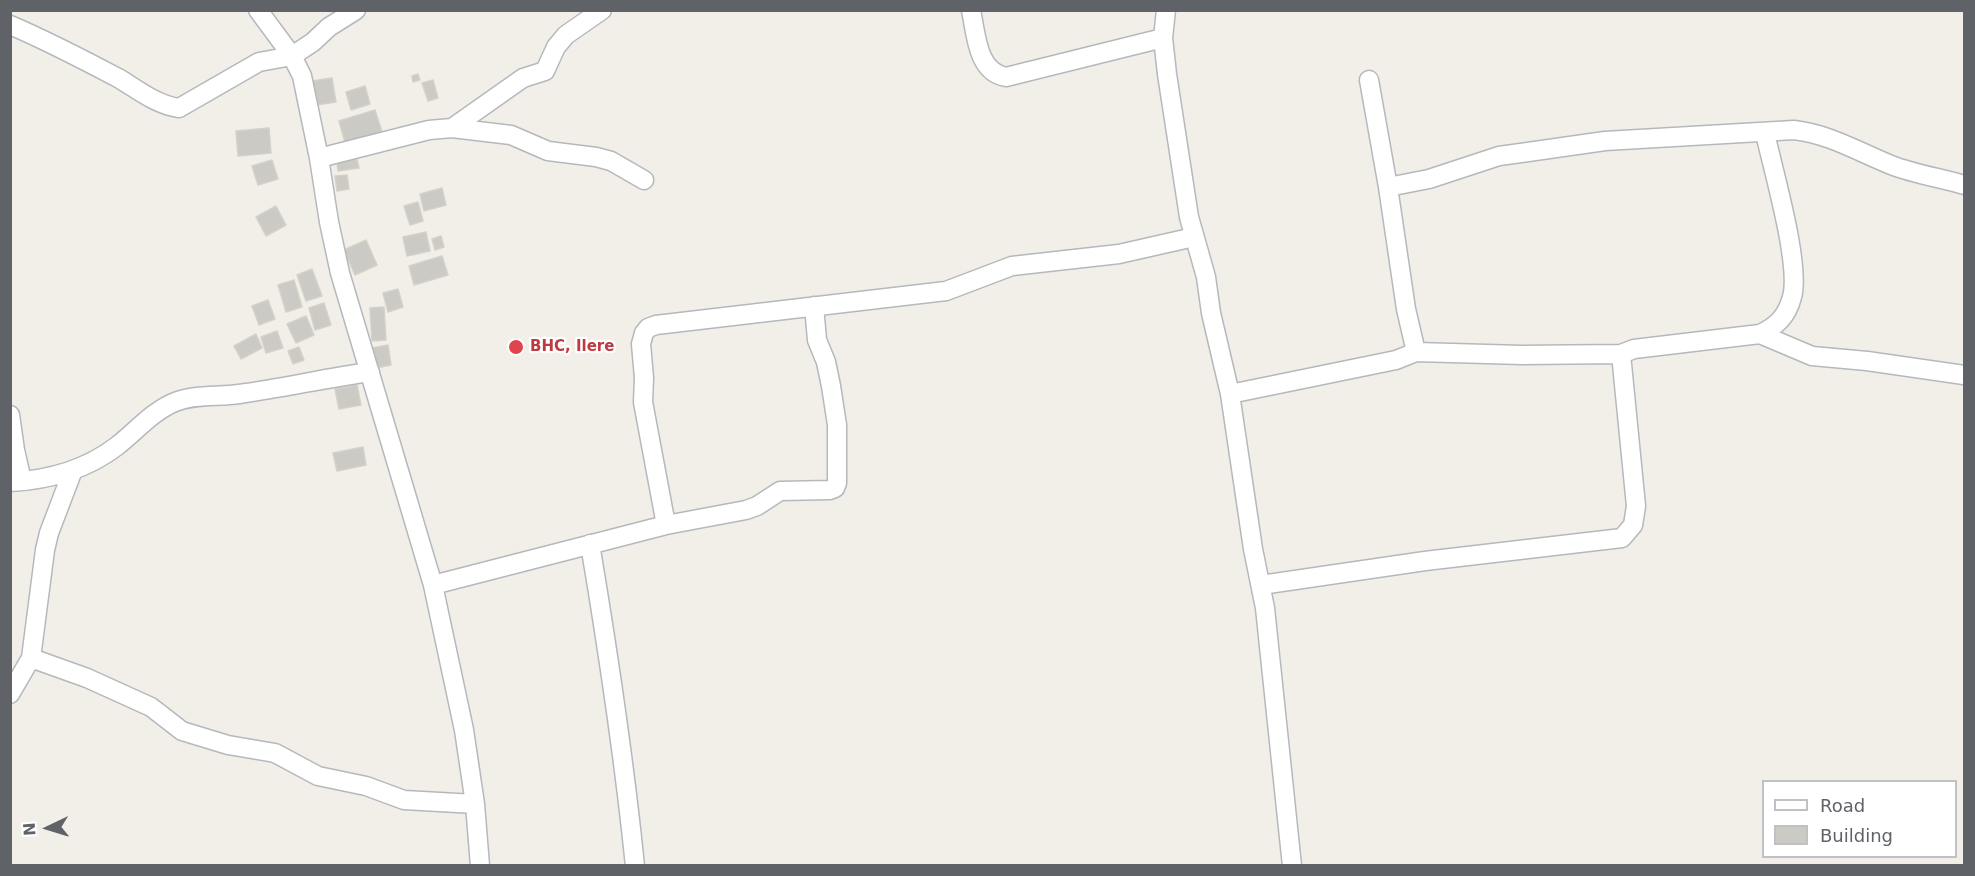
<!DOCTYPE html>
<style>
body{margin:0}
#map{position:relative;width:1975px;height:876px;overflow:hidden;background:#f1efe8;font-family:"DejaVu Sans",sans-serif}
canvas{display:block}
.frame{position:absolute;inset:0;border:12px solid #5f6368;pointer-events:none}
.legend{position:absolute;left:1762px;top:780px;width:195px;height:78px;box-sizing:border-box;background:#fff;border:2px solid #bfc1c3;margin:0;padding:8px 10px;list-style:none;font-size:18px;color:#5f6368}
.legend li{display:flex;align-items:center;gap:12px;height:30px}
.legend b{width:30px;border:2px solid #bfc1c3}
.north{position:absolute;left:18px;top:798px;width:60px;height:60px;-webkit-text-stroke:4px #fff;paint-order:stroke;rotate:266deg;font-size:16px;font-weight:700;line-height:24px;text-align:center;color:#5f6368}
.north::after{content:'';display:block;margin:auto;width:21px;height:27px;background:#5f6368;clip-path:polygon(50% 0,100% 100%,50% 72%,0 100%)}
</style>
<div id="map">
<canvas width="1975" height="876"></canvas>
<div class="frame"></div>
<ul class="legend">
<li><b style="height:8px;background:#fff"></b>Road</li>
<li><b style="height:16px;background:#cccac5"></b>Building</li>
</ul>
<div class="north">N</div>
</div>
<script>
const c = document.querySelector('canvas').getContext('2d');
c.lineJoin = 'round';
function paint(path, color) { c.fillStyle = color; c.fill(path, 'evenodd'); }
function stroke(path, color, width, dash) { c.strokeStyle = color; c.lineWidth = width; c.lineCap = dash ? 'butt' : 'round'; c.setLineDash(dash || []); c.stroke(path); }
function write(font, color, halo, rows, align = 'center') {
  c.font = font + ' "DejaVu Sans",sans-serif'; c.lineWidth = 4.5; c.setLineDash([]); c.textBaseline = 'middle'; c.strokeStyle = halo; c.fillStyle = color; for (const [text, x, y, turn = 0] of rows) {
    c.save(); c.translate(x, y); c.rotate((+turn || 0) * Math.PI / 180); c.textAlign = isNaN(turn) ? turn : align; if (halo) c.strokeText(text, 0, 0); c.fillText(text, 0, 0); c.restore();
  }
}
const building = new Path2D(`
 M 418,74 L 420,80 L 413,82 L 412,76 Z
 M 332,78 L 336,102 L 316,105 L 312,81 Z
 M 433,80 L 438,98 L 428,101 L 422,83 Z
 M 365,86 L 370,104 L 351,110 L 346,92 Z
 M 375,110 L 383,135 L 346,146 L 339,121 Z
 M 269,128 L 271,153 L 238,156 L 236,131 Z
 M 357,159 L 359,168 L 338,171 L 337,163 Z
 M 272,160 L 278,179 L 258,185 L 252,166 Z
 M 347,175 L 349,189 L 337,191 L 335,176 Z
 M 442,188 L 446,205 L 424,211 L 420,194 Z
 M 418,202 L 423,221 L 410,225 L 404,206 Z
 M 276,206 L 286,225 L 266,236 L 256,217 Z
 M 426,232 L 430,251 L 407,256 L 403,237 Z
 M 441,236 L 444,247 L 435,250 L 432,239 Z
 M 366,240 L 377,265 L 355,275 L 344,250 Z
 M 442,256 L 448,275 L 414,285 L 409,266 Z
 M 312,269 L 322,296 L 306,301 L 297,275 Z
 M 294,280 L 302,307 L 286,312 L 278,285 Z
 M 398,289 L 403,307 L 388,312 L 383,293 Z
 M 268,300 L 275,319 L 259,325 L 252,306 Z
 M 324,303 L 331,325 L 315,330 L 309,308 Z
 M 384,307 L 386,340 L 372,341 L 370,308 Z
 M 306,316 L 314,335 L 296,343 L 287,324 Z
 M 277,331 L 283,348 L 266,353 L 261,337 Z
 M 256,334 L 262,348 L 241,359 L 234,346 Z
 M 388,345 L 391,365 L 376,368 L 372,348 Z
 M 299,347 L 304,360 L 293,364 L 288,351 Z
 M 357,385 L 361,405 L 339,409 L 335,389 Z
 M 363,447 L 366,465 L 337,471 L 333,453 Z`);
const minor = new Path2D(`
 M 258,10 L 292,56 L 302,76 L 319,158 L 329,222 L 340,273 L 433,585 L 464,730 L 475,804 L 480,866
 M 971,10 C 976,34 977,72 1006,77 L 1163,38
 M 1166,10 L 1163,38 L 1167,74 L 1189,217 L 1206,277 L 1211,313 L 1230,394 L 1253,549 L 1265,608 L 1292,866
 M 10,25 C 48,41 84,60 120,79 C 138,90 157,105 179,108 L 259,62 L 292,56 L 313,42 L 329,27 L 356,10
 M 1369,80 L 1388,187 L 1406,309 L 1416,352
 M 452,128 L 523,78 L 545,71 L 556,47 L 566,35 L 602,10
 M 319,158 L 429,130 L 452,128 L 511,135 L 548,151 L 596,157 L 611,161 L 644,180
 M 1388,187 L 1429,179 L 1499,156 L 1528,152 L 1605,141 L 1794,130 C 1829,134 1859,152 1891,165 C 1914,174 1941,178 1964,185
 M 1760,334 L 1812,356 L 1867,361 L 1964,375
 M 1230,394 L 1396,360 L 1416,352 L 1522,355 L 1621,354 L 1634,349 L 1760,334 C 1777,326 1787,316 1792,297 C 1801,265 1773,170 1765,133
 M 10,415 L 15,450 L 22,481
 M 10,482 C 49,480 87,469 117,446 C 136,431 153,411 175,402 C 194,394 219,397 239,394 C 283,388 326,378 370,372
 M 666,525 L 746,510 L 757,506 L 780,491 L 830,490 L 835,488 L 837,483 L 837,425 L 831,386 L 826,362 L 817,340 L 814,306
 M 590,544 C 608,651 624,758 635,866
 M 433,585 L 666,525 L 643,402 L 644,378 L 641,344 L 644,333 L 648,328 L 656,325 L 946,291 L 1012,266 L 1119,254 L 1194,237
 M 1261,585 L 1425,561 L 1622,538 L 1633,525 L 1636,506 L 1621,354
 M 31,658 L 87,678 L 151,707 L 182,731 L 228,745 L 275,753 L 318,776 L 366,786 L 404,800 L 475,804
 M 10,694 L 31,658 L 45,550 L 49,533 L 73,470`);
const markers = [
 [516,347,8,"#e0444e"]
];
const healthNames = [
 ["BHC, Ilere",530,347]
];
paint(building, '#cccac5');
stroke(building, '#d6d1c6', 1.5);
stroke(minor, '#b5b8bc', 21);
stroke(minor, '#fff', 18);
for (const [x, y, r, color] of markers) { const dot = new Path2D(); dot.arc(x, y, r, 0, 2 * Math.PI); c.fillStyle = color; c.fill(dot); stroke(dot, '#fff', 2); }
write('bold 15px', '#be3a42', '#fff', healthNames, 'left');
</script>
